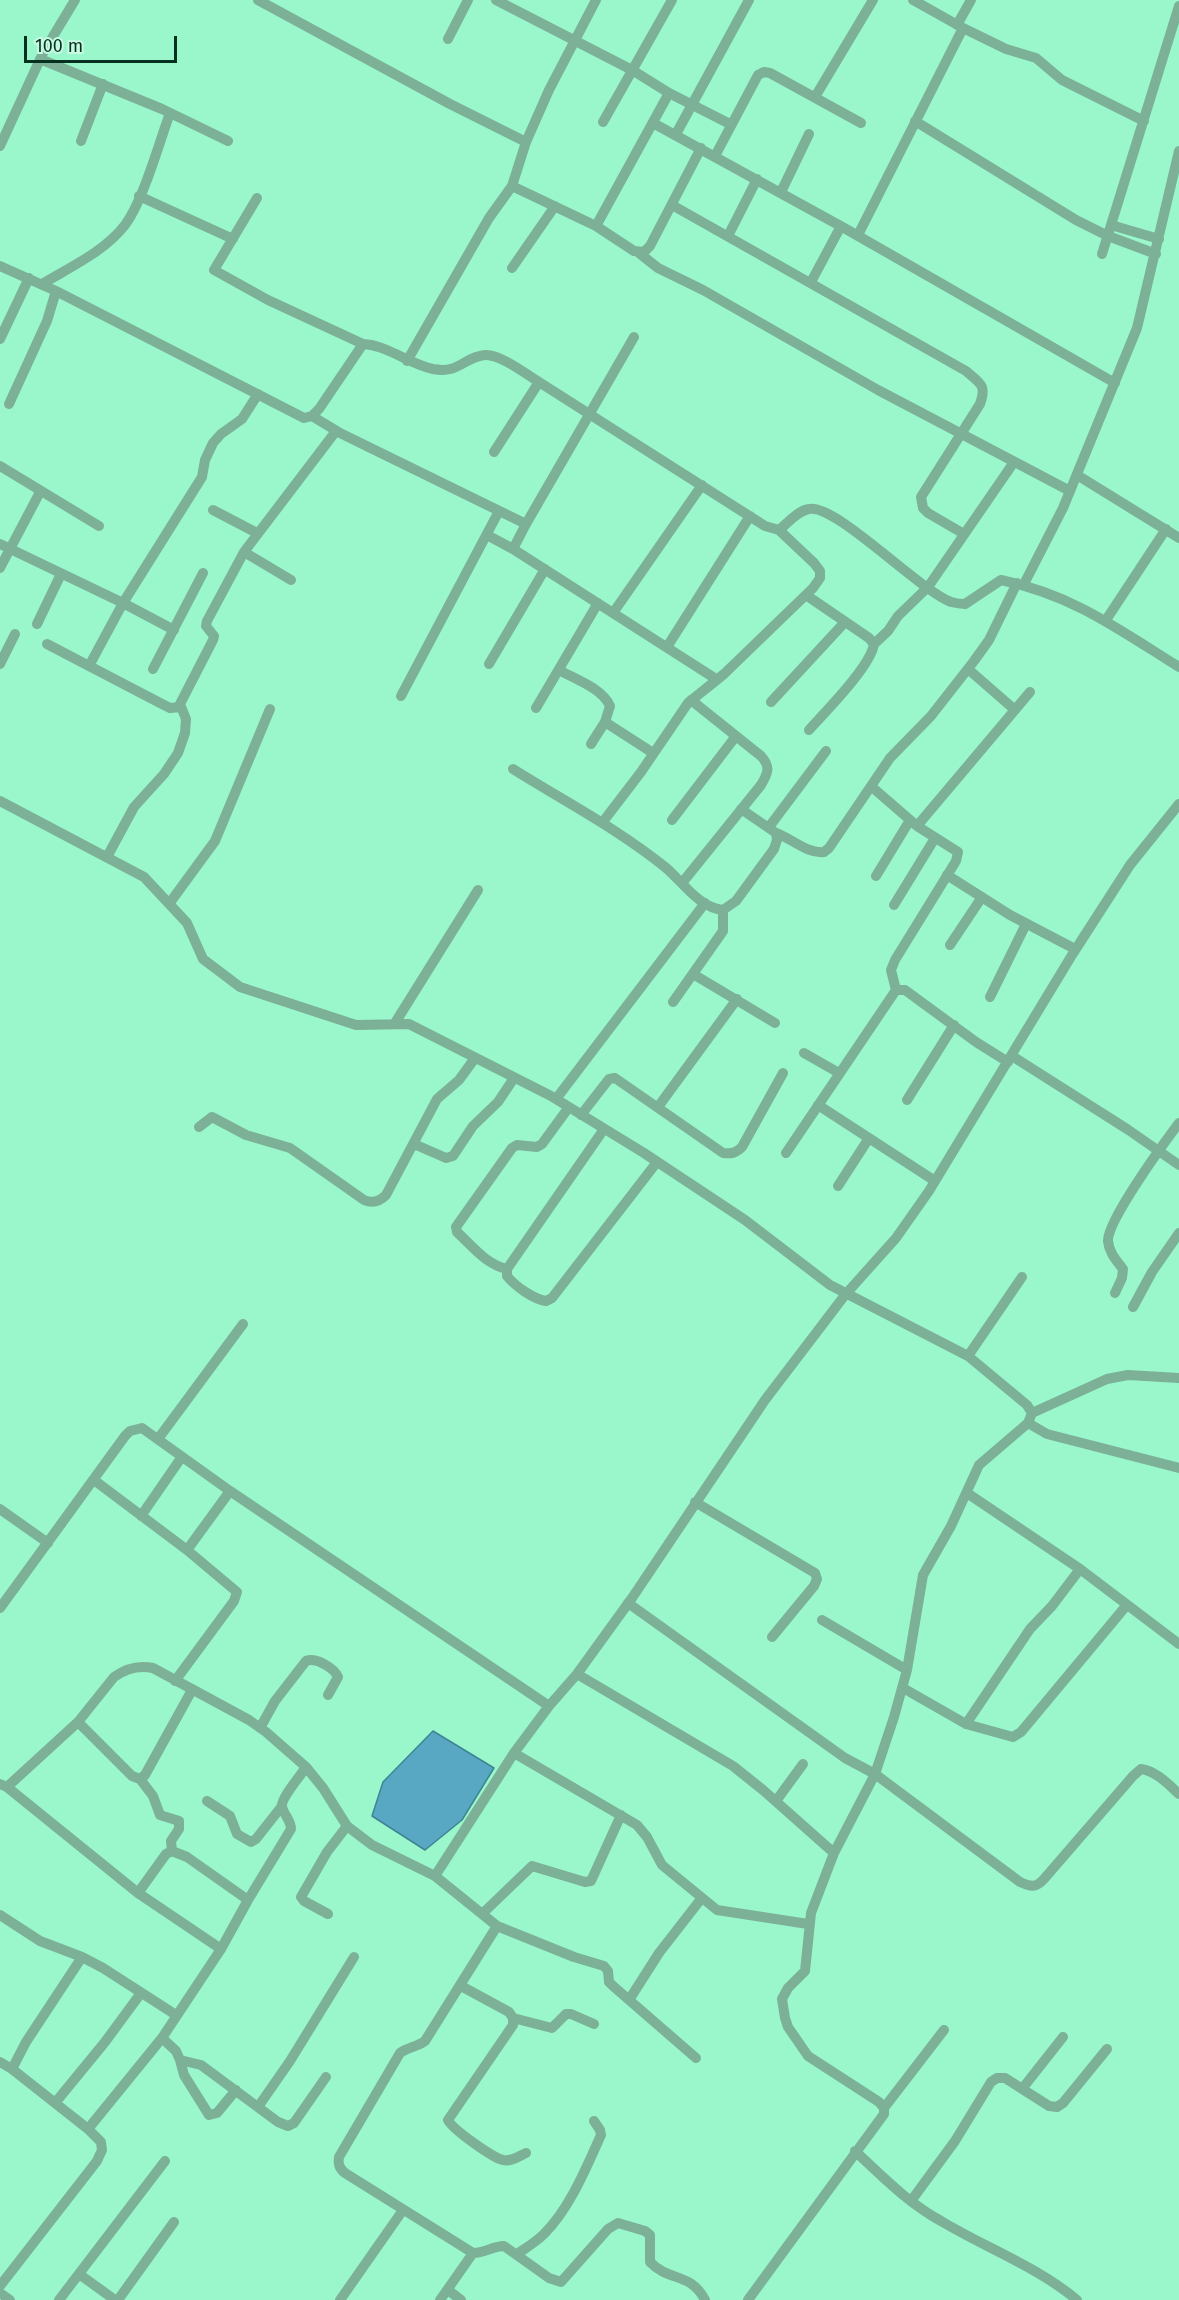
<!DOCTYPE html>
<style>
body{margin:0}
#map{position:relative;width:1179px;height:2300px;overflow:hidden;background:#9af7cc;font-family:"Fira Sans",sans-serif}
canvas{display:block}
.scale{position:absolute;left:24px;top:36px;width:153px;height:27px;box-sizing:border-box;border:3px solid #063020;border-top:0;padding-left:8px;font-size:18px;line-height:21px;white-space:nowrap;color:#063020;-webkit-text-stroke:4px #c6fbe1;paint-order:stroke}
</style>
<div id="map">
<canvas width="1179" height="2300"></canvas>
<div class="scale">100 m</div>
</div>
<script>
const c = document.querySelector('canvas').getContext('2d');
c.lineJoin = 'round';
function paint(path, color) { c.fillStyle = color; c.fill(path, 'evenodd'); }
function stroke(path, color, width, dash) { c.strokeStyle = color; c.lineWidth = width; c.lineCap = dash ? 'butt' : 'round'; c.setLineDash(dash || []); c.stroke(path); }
const water = new Path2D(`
 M 433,1731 L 494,1768 L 462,1820 L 425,1850 L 372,1816 L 383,1782 Z`);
const minor = new Path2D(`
 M 258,0 L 450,104 L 526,142 L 512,186 L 489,218 L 407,361
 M 496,0 L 632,70 L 669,93 L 730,124
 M 913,0 L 963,28 L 1006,49 L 1036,58 L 1062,80 L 1144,121
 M 957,25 L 971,0
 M 448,39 L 468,0
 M 40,59 L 162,109 L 228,141
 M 815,97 L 873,0
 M 915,121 L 1076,220 L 1108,236 L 1156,254
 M 603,122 L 672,0
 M 653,123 L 846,229 L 1115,383
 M 676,134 L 749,0
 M 81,141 L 103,84
 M 526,142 L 549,90 L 596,0
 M 0,146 L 43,53 L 75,0
 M 715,156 L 758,75 L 764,72 L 770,73 L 861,123
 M 512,186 L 596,226 L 634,251 L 644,252 L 650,246 L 701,148
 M 781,192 L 809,134
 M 139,196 L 233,239
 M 257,198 L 214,270 L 268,300 L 363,344
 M 672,205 L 966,371 C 980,383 987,385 980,404 L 921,497 L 923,508 L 928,513 L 964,534
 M 1111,225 L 1159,239
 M 596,226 L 669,93
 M 858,235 L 963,28
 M 728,236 L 757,179
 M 639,253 L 658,268 L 703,290 L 878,390 L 1070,491
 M 1102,254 L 1179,6
 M 0,266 L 56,291 L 304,418 L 312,416 L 319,409 L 363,344 C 387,345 409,364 433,369 C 460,374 463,357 485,355 C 500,354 526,374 539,382 L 765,526 L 779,530 C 788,523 797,511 809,509 C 835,503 919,590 951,602 C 955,603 961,604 965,604 L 1001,580 C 1073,595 1118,629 1179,667
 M 512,268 L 555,206
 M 811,282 L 841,226
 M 42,284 C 70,267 104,252 125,225 C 143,201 159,143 170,113
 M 0,339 L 29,278
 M 9,404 L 47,321 L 56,291
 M 312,416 L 340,433 L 526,524
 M 494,452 L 539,382
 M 0,466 L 99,526
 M 1077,475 L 1179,538
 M 213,510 L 257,533
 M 487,535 L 513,549 L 716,679
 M 0,544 L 123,603 L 202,477 L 205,460 L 213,443 L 221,434 L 242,419 L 258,394
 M 513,549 L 526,524 L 634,337
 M 244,552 L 291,580
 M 0,568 L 40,492
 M 1024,584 L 1063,508 L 1137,328 L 1179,151
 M 806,595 L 869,638 L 874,644 C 871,666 825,712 809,730
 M 613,613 L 702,485
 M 1106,620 L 1166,529
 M 37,624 L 61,574
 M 47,644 L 162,704 L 170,708 L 181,707
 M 874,644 L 888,631 L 898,616 L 928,587 L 1014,462
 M 667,647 L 750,516
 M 0,664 L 15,634
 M 489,664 L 545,569
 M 89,666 L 123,603 L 174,630
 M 153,669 L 203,573
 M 968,669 L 1015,710
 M 559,670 C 575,679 602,688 610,706 L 605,722 L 591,744
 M 401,696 L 499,511
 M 771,702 L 845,622
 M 536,708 L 598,603
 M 605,722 L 653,753
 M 513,769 C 564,801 618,829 665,867 C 682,881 699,908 723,910 L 736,901 L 774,849 L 777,840 L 776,833 L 741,809
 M 872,787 L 917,826 L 958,852 L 956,861 L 895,960 L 891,970 L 896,990
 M 0,801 L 144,877 L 187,923 L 203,959 L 240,987 L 356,1025 L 409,1024 L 551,1096 L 644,1153 L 745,1220 L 830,1285 L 968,1356 L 1027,1405 L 1032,1413 L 1028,1423 L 979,1465 L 951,1526 L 923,1575 L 907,1670 L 894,1717 L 875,1774 L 834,1853 L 811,1913 L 805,1971 L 788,1988 L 782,1999 L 785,2018 L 788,2027 L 808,2056 L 879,2102 L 884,2108 L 884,2114 L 748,2300
 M 672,820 L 736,736
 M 602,823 L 641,772 L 688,703 L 724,674 L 783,617 L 813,588 L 820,578 L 820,571 L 814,563 L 779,530
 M 917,826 L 1030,692
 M 769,827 L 826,751
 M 776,833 C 791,838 807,854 824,852 L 829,848 L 890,758 L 931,716 L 974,661 L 989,640 L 1017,583
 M 107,857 L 134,807 L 164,774 L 178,753 L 185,733 L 186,719 L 180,704 L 213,640 L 214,636 L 206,626 L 207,621 L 244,552 L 336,431
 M 947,875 L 1010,915 L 1075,949
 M 876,876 L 910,820
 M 682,883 L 761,785 C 768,773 771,767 761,756 L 691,700
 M 169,904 L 215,841 L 270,709
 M 894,905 L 935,838
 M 950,945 L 982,897
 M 693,974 L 775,1023
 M 990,997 L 1026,924
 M 673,1002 L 723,931 L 723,910
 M 395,1023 L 478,890
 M 804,1053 L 839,1073
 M 1012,1056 L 1127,1129 L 1179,1165
 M 556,1099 L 705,903
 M 907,1100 L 954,1025
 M 818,1105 L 935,1181
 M 658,1107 L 737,999
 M 581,1115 L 609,1079 L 615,1078 L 723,1153 C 732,1154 736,1153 742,1147 L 783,1073
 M 199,1127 L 212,1117 L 246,1135 L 290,1148 L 364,1200 C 373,1204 380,1201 386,1195 L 437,1099 L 459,1080 L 475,1058
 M 604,1129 L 507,1269 L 507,1276 C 515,1286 533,1299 546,1301 L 552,1298 L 657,1162
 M 414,1144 L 446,1158 L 453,1156 L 473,1126 L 498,1102 L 514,1078
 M 786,1153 L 896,990 L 905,990 L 976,1042 L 1008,1062
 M 838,1186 L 869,1138
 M 507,1269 C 486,1264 473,1247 457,1232 L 456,1227 L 512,1148 L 517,1145 L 537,1147 L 542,1144 L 569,1107
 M 1115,1293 L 1122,1278 L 1123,1269 C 1117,1261 1109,1253 1108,1241 C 1107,1221 1164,1143 1179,1123
 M 1133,1307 L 1152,1272 L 1179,1233
 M 968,1356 L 1022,1277
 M 1032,1413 L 1107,1379 L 1128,1375 L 1179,1378
 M 1028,1423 L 1047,1434 L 1179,1468
 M 158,1439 L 243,1324
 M 94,1480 L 187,1550 L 237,1592 L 234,1601 L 175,1681
 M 967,1493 L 1080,1569 L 1179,1644
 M 695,1502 L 815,1573 L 817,1579 L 814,1586 L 772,1637
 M 0,1509 L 48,1543
 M 141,1516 L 181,1458
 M 187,1550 L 230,1491
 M 628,1603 L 845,1758 L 875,1774 L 1020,1882 C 1031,1887 1036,1888 1044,1879 L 1133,1776 L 1141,1769 C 1156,1771 1168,1784 1179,1794
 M 0,1608 L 125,1436 L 130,1431 L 142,1428 L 230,1491 L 549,1706
 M 822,1620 L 907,1670
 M 577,1674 L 733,1766 L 763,1790 L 834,1853
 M 903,1688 L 966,1724 L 1013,1737 L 1021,1732 L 1126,1606
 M 78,1722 L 132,1776 L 140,1779 L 145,1775 L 192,1690
 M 966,1724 L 1030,1629 L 1052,1606 L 1080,1569
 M 260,1728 L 275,1701 L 306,1661 C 316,1657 334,1668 338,1677 L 328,1695
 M 514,1753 L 637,1825 L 647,1837 L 662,1865 L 717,1910 L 808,1924
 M 140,1779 L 153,1796 L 160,1815 L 179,1821 L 179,1829 L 171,1841 L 172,1851
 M 0,1784 L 7,1787 L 138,1893 L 221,1949
 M 7,1787 L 78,1722 L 114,1677 C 125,1669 139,1665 153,1668 L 249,1720 L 266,1732 L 306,1767 L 323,1788 L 347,1826 L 372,1845 L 435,1876 L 497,1926 L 574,1957 L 604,1966 L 608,1971 L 609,1982 L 613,1986 L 696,2058
 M 207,1801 L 230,1816 L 237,1834 L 251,1842 L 256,1839 L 282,1806
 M 776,1801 L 803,1764
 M 435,1876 L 514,1753 L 549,1706 L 577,1674 L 632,1598 L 765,1400 L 845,1295 L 896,1238 L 929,1191 L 1072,955 L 1130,865 L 1179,804
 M 138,1893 L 166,1854 L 172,1851 L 187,1857 L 248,1900
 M 328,1914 L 304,1901 L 301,1897 L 327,1852 L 347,1826
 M 482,1914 L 532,1866 L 585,1882 L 591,1881 L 621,1815
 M 0,1915 L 40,1941 L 82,1957 L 103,1968 L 176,2015
 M 461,1986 L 509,2012 L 513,2018 L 513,2025 L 448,2120 C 452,2129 493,2158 503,2160 C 511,2162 519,2156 526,2153
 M 629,2000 L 659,1953 L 701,1899
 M 513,2018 L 552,2028 L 566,2014 L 571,2014 L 594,2024
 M 162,2038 L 176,2051 L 180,2060 L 201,2065 L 278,2122 L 288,2126 L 294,2123 L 326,2077
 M 180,2060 L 184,2075 L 209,2115 L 217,2113 L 236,2090
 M 0,2062 L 12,2069 L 88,2129 L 101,2142 L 102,2150 L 97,2161 L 0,2286
 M 12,2069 L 26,2042 L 82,1957
 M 1022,2089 L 1063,2037
 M 55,2103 L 105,2042 L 141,1993
 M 258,2107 L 290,2061 L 354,1957
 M 884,2108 L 944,2030
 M 88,2129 L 162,2038 L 221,1949 L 248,1900 L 291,1829 C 291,1820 283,1814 282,1806 C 281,1798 301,1775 306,1767
 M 855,2151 C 882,2176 908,2203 941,2221 C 986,2248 1036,2266 1077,2300
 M 911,2201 L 955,2141 L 991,2082 L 997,2078 L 1005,2078 L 1049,2106 L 1057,2107 L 1063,2103 L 1107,2049
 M 473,2253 L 345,2173 C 339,2168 338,2164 339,2157 L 400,2053 C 408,2047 417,2047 425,2041 L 497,1926
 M 517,2254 C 526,2248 536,2242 544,2234 C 570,2208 586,2168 601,2135 L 600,2130 L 594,2121
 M 79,2274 L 115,2300
 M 448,2290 L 461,2300
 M 0,2293 L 10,2300
 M 59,2300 L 165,2161
 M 118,2300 L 174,2222
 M 340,2300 L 403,2210
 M 440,2300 L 473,2253 C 485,2253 493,2246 504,2246 L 549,2278 L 561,2282 L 608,2229 L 618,2223 L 645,2231 L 650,2235 L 650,2262 C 669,2282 691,2272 705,2300`);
paint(water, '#58a8c4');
stroke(water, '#3f8493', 1.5);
stroke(minor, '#7cb197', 10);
</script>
